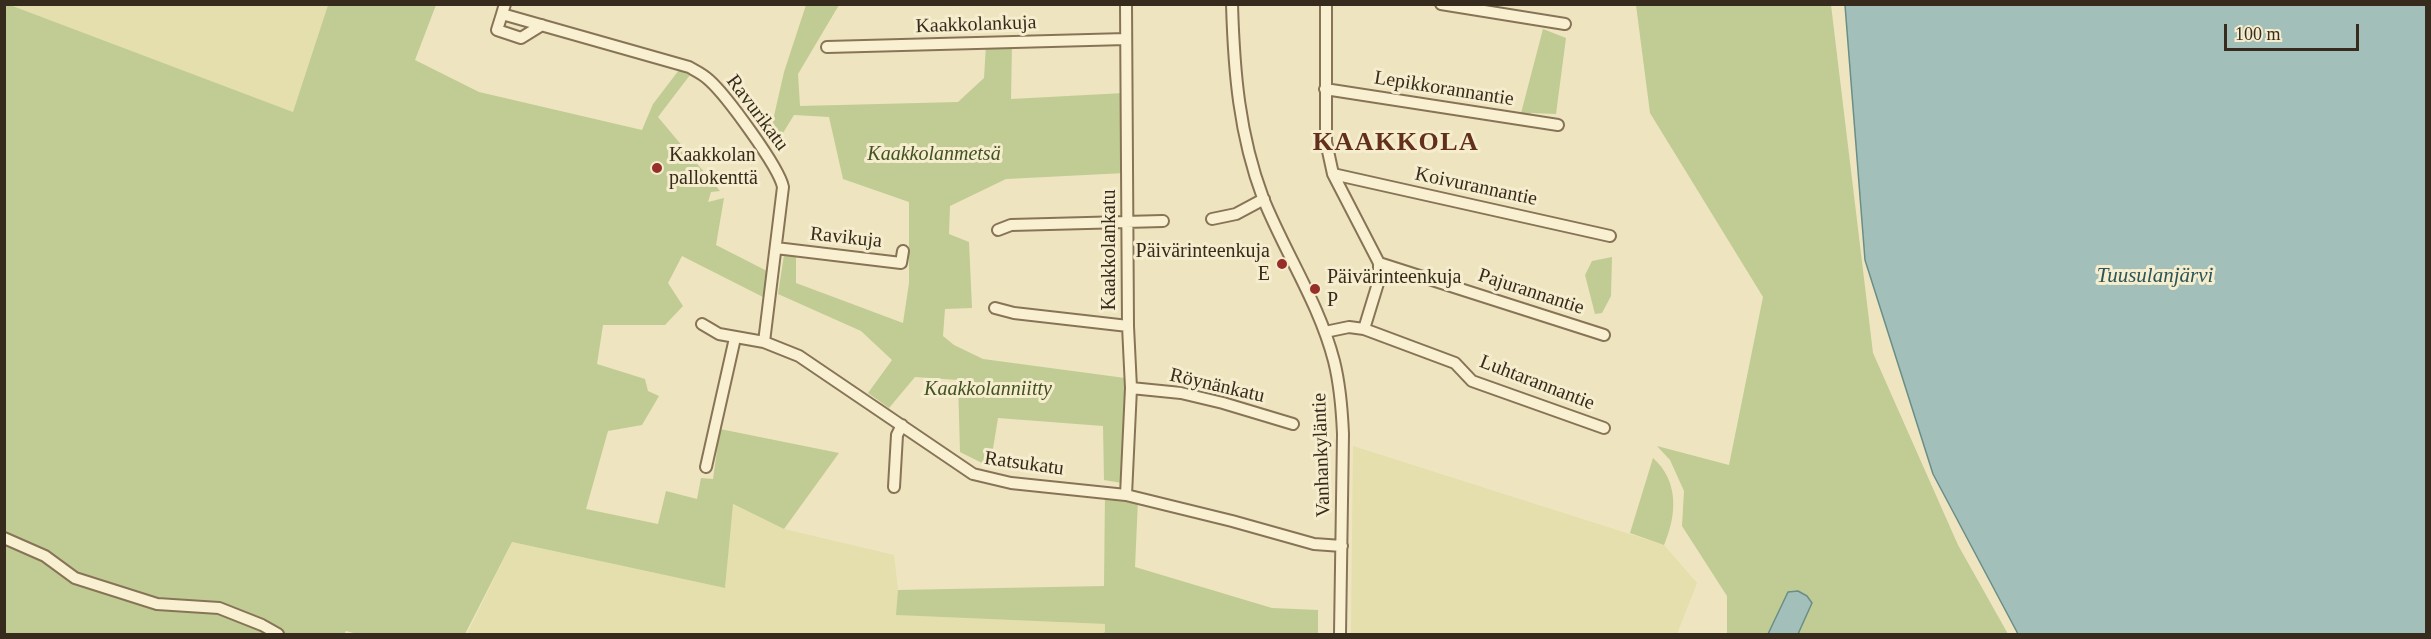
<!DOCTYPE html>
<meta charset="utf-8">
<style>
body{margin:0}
#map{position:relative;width:2431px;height:639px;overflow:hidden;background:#eee4bf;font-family:Georgia,serif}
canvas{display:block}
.frame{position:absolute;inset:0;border:6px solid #362b1c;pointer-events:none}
.scale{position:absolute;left:2224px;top:24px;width:135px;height:27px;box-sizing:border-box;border:3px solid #362b1c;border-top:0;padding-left:8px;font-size:18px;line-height:21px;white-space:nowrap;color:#362b1c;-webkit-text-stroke:4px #f5edce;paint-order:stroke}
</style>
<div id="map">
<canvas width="2431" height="639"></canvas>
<div class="frame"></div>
<div class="scale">100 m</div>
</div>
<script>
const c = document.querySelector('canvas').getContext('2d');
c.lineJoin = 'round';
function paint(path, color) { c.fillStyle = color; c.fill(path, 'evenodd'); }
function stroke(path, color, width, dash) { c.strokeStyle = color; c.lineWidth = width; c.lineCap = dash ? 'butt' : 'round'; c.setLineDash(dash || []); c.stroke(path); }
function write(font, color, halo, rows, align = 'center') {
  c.font = font + ' Georgia,serif'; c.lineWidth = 6; c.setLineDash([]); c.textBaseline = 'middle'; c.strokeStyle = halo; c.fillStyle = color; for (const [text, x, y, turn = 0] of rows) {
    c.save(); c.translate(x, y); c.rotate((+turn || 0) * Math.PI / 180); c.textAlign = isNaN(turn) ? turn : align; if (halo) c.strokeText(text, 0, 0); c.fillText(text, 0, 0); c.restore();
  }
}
const farmland = new Path2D(`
 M 10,5 L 328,5 L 293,112 Z
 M 1353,446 L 1664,545 L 1697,583 L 1677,634 L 1351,634 Z
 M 732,504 L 784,529 L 894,555 L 898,590 L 897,615 L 1105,624 L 1105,632 L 1101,634 L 467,634 L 512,542 L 725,588 Z`);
const green = new Path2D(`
 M 4,5 L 10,5 L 293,112 L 328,5 L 436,5 L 415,60 L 479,92 L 642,130 L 653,104 L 679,70 L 690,75 L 658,117 L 720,191 L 711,192 L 708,202 L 724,198 L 716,245 L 767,271 L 763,297 L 682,256 L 668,283 L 683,306 L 665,325 L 603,325 L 597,364 L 645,379 L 648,391 L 659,396 L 642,425 L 608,431 L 586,509 L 658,524 L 666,491 L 697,499 L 701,478 L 713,479 L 720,429 L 839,453 L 784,529 L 733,504 L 725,588 L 512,542 L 465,634 L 357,634 L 346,631 L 344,634 L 5,634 Z
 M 806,5 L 839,5 L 798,74 L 800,106 L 958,102 L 984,78 L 986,45 L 1012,45 L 1011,99 L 1124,93 L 1125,173 L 1006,179 L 950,206 L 949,234 L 969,242 L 972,308 L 945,309 L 943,336 L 954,345 L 983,359 L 1125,378 L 1122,483 L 1104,480 L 1103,426 L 998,418 L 990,467 L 960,452 L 958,380 L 915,377 L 889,408 L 868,393 L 892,360 L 861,331 L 778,294 L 784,255 L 796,255 L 796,283 L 903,323 L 909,283 L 909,202 L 843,179 L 829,117 L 794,115 L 775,146 L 769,138 L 784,72 Z
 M 1636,5 L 1831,5 L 1873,353 L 1958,545 L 2008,634 L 1727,634 L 1727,596 L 1682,526 L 1684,491 L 1670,460 L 1657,446 L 1729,465 L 1763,297 L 1650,113 Z
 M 1543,29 L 1566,38 L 1556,114 L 1531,113 L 1529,118 L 1520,117 Z
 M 1612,257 L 1611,296 L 1602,313 L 1595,314 L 1585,275 L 1592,261 Z
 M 1653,458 C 1679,481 1677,515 1664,545 L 1630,533 Z
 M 1105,494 L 1138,500 L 1135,567 L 1272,608 L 1318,610 L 1318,634 L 1101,634 L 1105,632 L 1105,624 L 896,615 L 898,590 L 1104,586 Z`);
const water = new Path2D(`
 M 1845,5 L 2426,5 L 2426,634 L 2018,634 L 1933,474 L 1865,260 Z
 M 1798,591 L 1807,596 L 1812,603 L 1798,634 L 1768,634 L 1788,592 Z`);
const minor = new Path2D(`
 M 505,4 L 502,14 L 689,67 C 696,71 703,74 709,80 C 726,95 779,167 783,187 L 764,342
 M 1126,4 L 1128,326 L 1131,388 L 1126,495
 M 1232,4 C 1234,72 1239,134 1263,198 C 1285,253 1319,303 1334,361 C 1340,385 1342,410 1343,434 L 1340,634
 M 1326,4 L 1326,142 L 1333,174 L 1379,263 L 1379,280 L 1364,329
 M 1441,4 L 1565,24
 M 502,14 L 497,30 L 521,38 L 542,25
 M 827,47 L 1126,39
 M 1325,89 L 1558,125
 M 1333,174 L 1610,236
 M 1212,219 L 1236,214 L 1264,199
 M 998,230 L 1011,225 L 1163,221
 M 776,248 L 901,263 L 903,251
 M 1379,263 L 1604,335
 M 995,308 L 1014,313 L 1128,326
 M 702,324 L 719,334 L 764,342 L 799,356 L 973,474 L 1011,483 L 1126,495 L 1232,521 L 1314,544 L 1342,546
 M 1325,332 L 1349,327 L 1364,329 L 1455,363 L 1472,381 L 1604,428
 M 1131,388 L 1181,393 L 1223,403 L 1293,424
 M 706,467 L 735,338
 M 894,487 L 897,435 L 902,425
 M 4,538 L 45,556 L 75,578 L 157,604 L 219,608 L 262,625 L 278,634`);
const markers = [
 [657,168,6,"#962f27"],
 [1282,264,6,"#962f27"],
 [1315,289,6,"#962f27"]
];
const streetNames = [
 ["Kaakkolankuja",976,25,-2],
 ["Lepikkorannantie",1444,89,9],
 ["Ravurikatu",757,113,53],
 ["Koivurannantie",1476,187,12],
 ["Ravikuja",846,238,6],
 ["Kaakkolankatu",1110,250,-90],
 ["Pajurannantie",1531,292,18],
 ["Luhtarannantie",1537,383,21],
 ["Röynänkatu",1217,386,13],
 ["Vanhankyläntie",1322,455,-92],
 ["Ratsukatu",1024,464,8]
];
const parkNames = [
 ["Kaakkolanmetsä",934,155],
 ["Kaakkolanniitty",988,390]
];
const poiNames = [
 ["Kaakkolan",669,156],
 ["pallokenttä",669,179],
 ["Päivärinteenkuja",1270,252,"right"],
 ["E",1270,275,"right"],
 ["Päivärinteenkuja",1327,278],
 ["P",1327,301]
];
const waterNames = [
 ["Tuusulanjärvi",2155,276]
];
const districtNames = [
 ["KAAKKOLA",1396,143]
];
paint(farmland, '#e4dfac');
paint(green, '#c0cc93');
paint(water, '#a2c0b9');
stroke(water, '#698d87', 1.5);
stroke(minor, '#877457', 14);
stroke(minor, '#f9f0d2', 10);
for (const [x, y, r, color] of markers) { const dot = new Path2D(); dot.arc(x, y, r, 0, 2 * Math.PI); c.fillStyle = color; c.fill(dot); stroke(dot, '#f5edce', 2); }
write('20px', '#362b1c', '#f5edce', streetNames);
write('italic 20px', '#425222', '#f5edce', parkNames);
write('20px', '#362b1c', '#f5edce', poiNames, 'left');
write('italic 21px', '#2b5556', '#f5edce', waterNames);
c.letterSpacing = '1.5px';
write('bold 26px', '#63301b', '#f5edce', districtNames);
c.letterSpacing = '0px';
</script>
